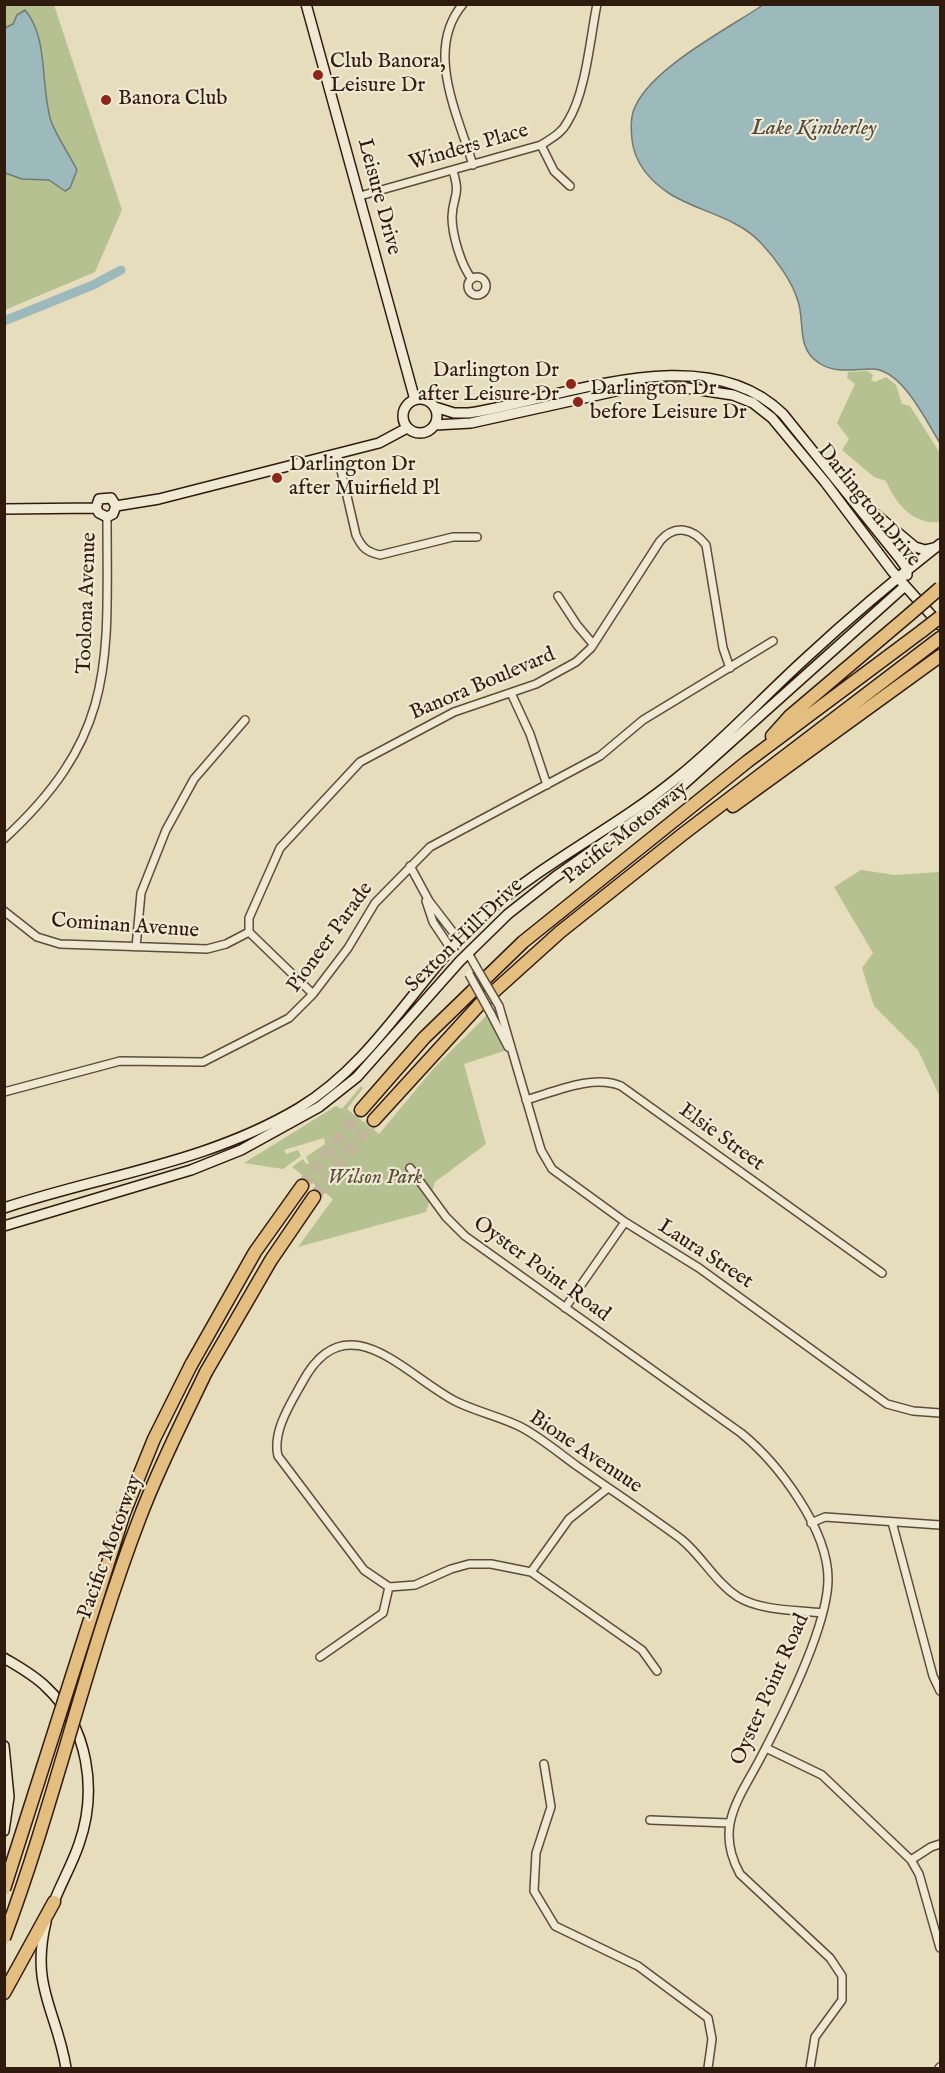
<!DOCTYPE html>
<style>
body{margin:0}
#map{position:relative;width:945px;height:2073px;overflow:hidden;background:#e6ddbc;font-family:"IM FELL English",serif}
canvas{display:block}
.frame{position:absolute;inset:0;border:6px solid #2f1b0d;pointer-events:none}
</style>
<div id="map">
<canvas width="945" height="2073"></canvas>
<div class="frame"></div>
</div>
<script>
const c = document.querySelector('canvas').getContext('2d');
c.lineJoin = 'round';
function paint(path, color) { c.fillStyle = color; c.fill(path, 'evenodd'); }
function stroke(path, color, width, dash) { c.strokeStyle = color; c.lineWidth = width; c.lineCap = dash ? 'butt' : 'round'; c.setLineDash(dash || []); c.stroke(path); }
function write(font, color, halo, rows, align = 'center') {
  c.font = font + ' "IM FELL English",serif'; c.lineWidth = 4.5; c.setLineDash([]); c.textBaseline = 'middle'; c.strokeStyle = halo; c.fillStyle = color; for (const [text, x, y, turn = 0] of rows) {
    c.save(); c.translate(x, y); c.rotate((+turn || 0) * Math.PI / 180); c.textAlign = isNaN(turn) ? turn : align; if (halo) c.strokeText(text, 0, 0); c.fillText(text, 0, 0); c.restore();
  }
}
const green = new Path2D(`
 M 5,5 L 54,5 L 122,210 L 95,272 L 5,310 Z
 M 867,371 L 873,375 L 871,380 L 875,382 L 886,377 L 896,385 L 902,404 L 910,406 L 940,453 L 940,522 C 913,525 896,504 886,481 L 874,477 L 842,450 L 849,439 L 837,423 L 855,384 L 847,378 L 848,372 Z
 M 861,870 L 895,875 L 940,872 L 940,1097 L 918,1050 L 874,1006 L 862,968 L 873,953 L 834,887 Z
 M 487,1015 L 504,1051 L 464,1064 L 486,1144 L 435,1182 L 426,1212 L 298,1247 L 333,1199 L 292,1167 L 303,1159 L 306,1164 L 309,1163 L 306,1157 L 325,1144 L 324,1138 L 284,1150 L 286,1154 L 298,1150 L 301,1156 L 283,1169 L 244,1163 L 336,1106 L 342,1109 L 361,1086 L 363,1088 L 347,1109 L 379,1134 L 434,1068 Z`);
const water = new Path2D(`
 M 763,5 L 940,5 L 940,443 C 926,421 902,369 872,369 C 854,369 835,374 819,363 C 796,349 805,322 798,301 C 792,281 775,258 761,243 C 737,217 699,212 670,194 C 650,181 635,164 632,140 C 631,129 630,115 636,105 C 654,67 727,29 763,5 Z
 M 25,10 C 49,38 40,85 51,121 C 57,137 69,154 77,170 L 70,188 L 65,191 L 49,180 L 22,179 L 5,173 L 5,28 L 13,24 L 17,15 Z`);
const canal = new Path2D(`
 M 4,321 L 93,285 L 121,270`);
const highwayTunnel = new Path2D(`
 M 302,1186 L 361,1110
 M 314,1197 L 374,1120`);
const street = new Path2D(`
 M 463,4 C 424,50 458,115 473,165
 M 541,145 L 554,171 L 570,186
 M 453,171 C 461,197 453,194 452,217 C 452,234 461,266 472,279
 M 360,196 L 541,145 C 552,138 562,133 568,121 C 586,92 590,39 597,4
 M468 286a9 9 0 1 1 18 0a9 9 0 1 1-18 0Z
 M 337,453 L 356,535 C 362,548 367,552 380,555 L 453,537 L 477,537
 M 558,596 L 577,625 L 593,644
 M 511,693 L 530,734 L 547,785
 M 4,839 C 118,734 107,660 107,517
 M 410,866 L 429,901 L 459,940
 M 426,901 L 433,922 L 451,949
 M 4,911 L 37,937 L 60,944 L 207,949 L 226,944 L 249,932
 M 249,932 L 249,918 L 280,848 L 360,762 L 454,712 L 536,684 L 576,662 L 591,648 L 660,541 C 675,524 693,528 706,545 L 723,648 L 730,668
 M 249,932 L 313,994
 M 136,947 L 141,893 L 166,830 L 194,779 L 245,720
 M 468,953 L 476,967
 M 499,1006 L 541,1150 L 552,1169 L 625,1222 L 699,1268 L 887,1404 L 913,1411 L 940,1413
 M 491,1014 L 508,1047
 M 4,1092 L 120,1061 L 203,1062 L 289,1018 L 313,994 L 348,948 L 375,903 L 430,847 L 600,756 L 643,720 L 773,641
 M 526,1100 C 554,1092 593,1074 621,1086 L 882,1273
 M 410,1168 L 446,1217 L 465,1236 L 741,1433 C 778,1463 828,1529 828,1579 C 828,1625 783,1715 761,1757 C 739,1799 714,1827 740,1874 L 830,1958 L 842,1976 L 842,2000 L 815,2037 L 810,2068
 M 565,1308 L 625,1222
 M 892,1522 L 933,1676 L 940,1691
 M 811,1523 L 825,1517 L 940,1525
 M 531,1572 L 569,1519 L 608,1488
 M 320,1657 L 383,1613 L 389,1587
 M 657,1671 L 642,1650 L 531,1572 L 491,1564 L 469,1564 L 451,1569 L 415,1585 L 389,1587 L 364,1570 L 278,1456 C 272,1431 291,1403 303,1381 C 347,1300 407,1377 457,1402 C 478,1412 501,1417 521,1427 C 540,1437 559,1453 577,1466 C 611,1490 647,1514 681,1539 C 702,1556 715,1582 738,1597 C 761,1611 797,1610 822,1613
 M 766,1748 L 822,1775 L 911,1860 L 931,1847 L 940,1844
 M 544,1764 L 551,1807 L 536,1853 L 534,1891 L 555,1926 L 638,1966 L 708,2018 L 712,2039 L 708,2068
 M 650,1820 L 728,1823
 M 911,1860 L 919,1874 L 940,1948
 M 939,2068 L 940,2067`);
const secondary = new Path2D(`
 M 306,4 L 415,400
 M403 416a17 17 0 1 1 34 0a17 17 0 1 1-34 0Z
 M 435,407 L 454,413 L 469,413 C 562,399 704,336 783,414 L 900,559 L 907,569 L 907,575
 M 435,425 L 471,423 L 625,389 L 687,388 L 733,395 L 753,403 L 772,418 L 825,482 L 892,571 L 940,625
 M 855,497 L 915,547 L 925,550 L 933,548
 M 116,506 L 159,499 L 379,443 L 407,428
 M 96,508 L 99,499 L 111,498 L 116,506
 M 96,508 L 99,513 L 107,517 L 113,514 L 116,506
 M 4,509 L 96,508
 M 4,1208 C 103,1175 207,1163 299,1108 C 377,1061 419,974 485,914 C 544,862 616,828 677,778 C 723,741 762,698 806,658 C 849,618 894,580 940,544
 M 4,1226 L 191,1170 L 241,1150 L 319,1107 L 357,1077 L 460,961 L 508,914 L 555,877 L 674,793 L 905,586
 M 4,1658 C 19,1667 34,1675 46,1687 C 88,1726 98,1790 79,1844 C 72,1865 60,1885 52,1907
 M 4,1746 L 9,1797 L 4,1831
 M 46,1922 C 30,1987 57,2011 66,2068`);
const highway = new Path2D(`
 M 772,736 L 790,716 L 909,615
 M 733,806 L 940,656
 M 361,1110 L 424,1038 L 523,942 L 748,761 L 922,631
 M 374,1120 L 479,1005 L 560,932 L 683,834 L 940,638
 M 191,1365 L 255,1252 L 302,1186
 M 206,1372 L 271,1260 L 314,1197
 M 4,1993 L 54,1902`);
const streetBridge = new Path2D(`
 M 476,967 L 499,1006
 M 469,974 L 491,1014`);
const highwayBridge = new Path2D(`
 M 909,615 L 940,588
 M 922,631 L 940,617
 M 4,1889 L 124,1513 L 154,1439 L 191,1365
 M 4,1938 C 56,1799 87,1655 140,1517 C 159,1467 183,1420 206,1372`);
const markers = [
 [318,75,6,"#8f2418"],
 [106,100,6,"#8f2418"],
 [571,384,6,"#8f2418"],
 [578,402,6,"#8f2418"],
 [277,478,6,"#8f2418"]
];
const poiNames = [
 ["Club Banora,",330,63],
 ["Leisure Dr",330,87],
 ["Banora Club",118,100],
 ["Darlington Dr",559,372,"right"],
 ["after Leisure Dr",559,396,"right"],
 ["Darlington Dr",590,390],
 ["before Leisure Dr",590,414],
 ["Darlington Dr",289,466],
 ["after Muirfield Pl",289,490]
];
const streetNames = [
 ["Winders Place",469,148,-16],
 ["Leisure Drive",378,197,75],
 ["Darlington Drive",868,506,51],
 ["Toolona Avenue",88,603,-88],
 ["Banora Boulevard",483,685,-23],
 ["Pacific Motorway",626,834,-38],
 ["Cominan Avenue",125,927,4],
 ["Sexton Hill Drive",465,936,-44],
 ["Pioneer Parade",331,938,-54],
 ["Elsie Street",721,1138,36],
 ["Laura Street",705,1255,33],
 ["Oyster Point Road",541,1270,36],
 ["Bione Avenuue",585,1453,34],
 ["Pacific Motorway",111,1547,-70],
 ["Oyster Point Road",771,1690,-66]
];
const parkNames = [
 ["Wilson Park",375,1179]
];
const waterNames = [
 ["Lake Kimberley",814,129]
];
paint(green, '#b5c191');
paint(water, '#9cb9bb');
stroke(water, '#707a75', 1.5);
stroke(canal, '#9cb9bb', 9);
stroke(highwayTunnel, '#c1b699', 12, [12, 6]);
stroke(street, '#5d4c39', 10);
stroke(secondary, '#2f1b0d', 12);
stroke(highway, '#2f1b0d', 15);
stroke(street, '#efe9d3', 7);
stroke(secondary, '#efe9d3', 9);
stroke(highway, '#e3be7e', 12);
stroke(streetBridge, '#5d4c39', 10, []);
stroke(highwayBridge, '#2f1b0d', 15, []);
stroke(streetBridge, '#efe9d3', 7);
stroke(highwayBridge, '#e3be7e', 12);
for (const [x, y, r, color] of markers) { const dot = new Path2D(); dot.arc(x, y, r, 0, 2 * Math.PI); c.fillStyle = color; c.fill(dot); stroke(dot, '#efe9d3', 2); }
write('21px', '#2f1b0d', '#efe9d3', poiNames, 'left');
write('21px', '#2f1b0d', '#efe9d3', streetNames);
write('italic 21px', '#574d35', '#efe9d3', parkNames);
write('italic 22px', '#504a41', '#efe9d3', waterNames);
</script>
